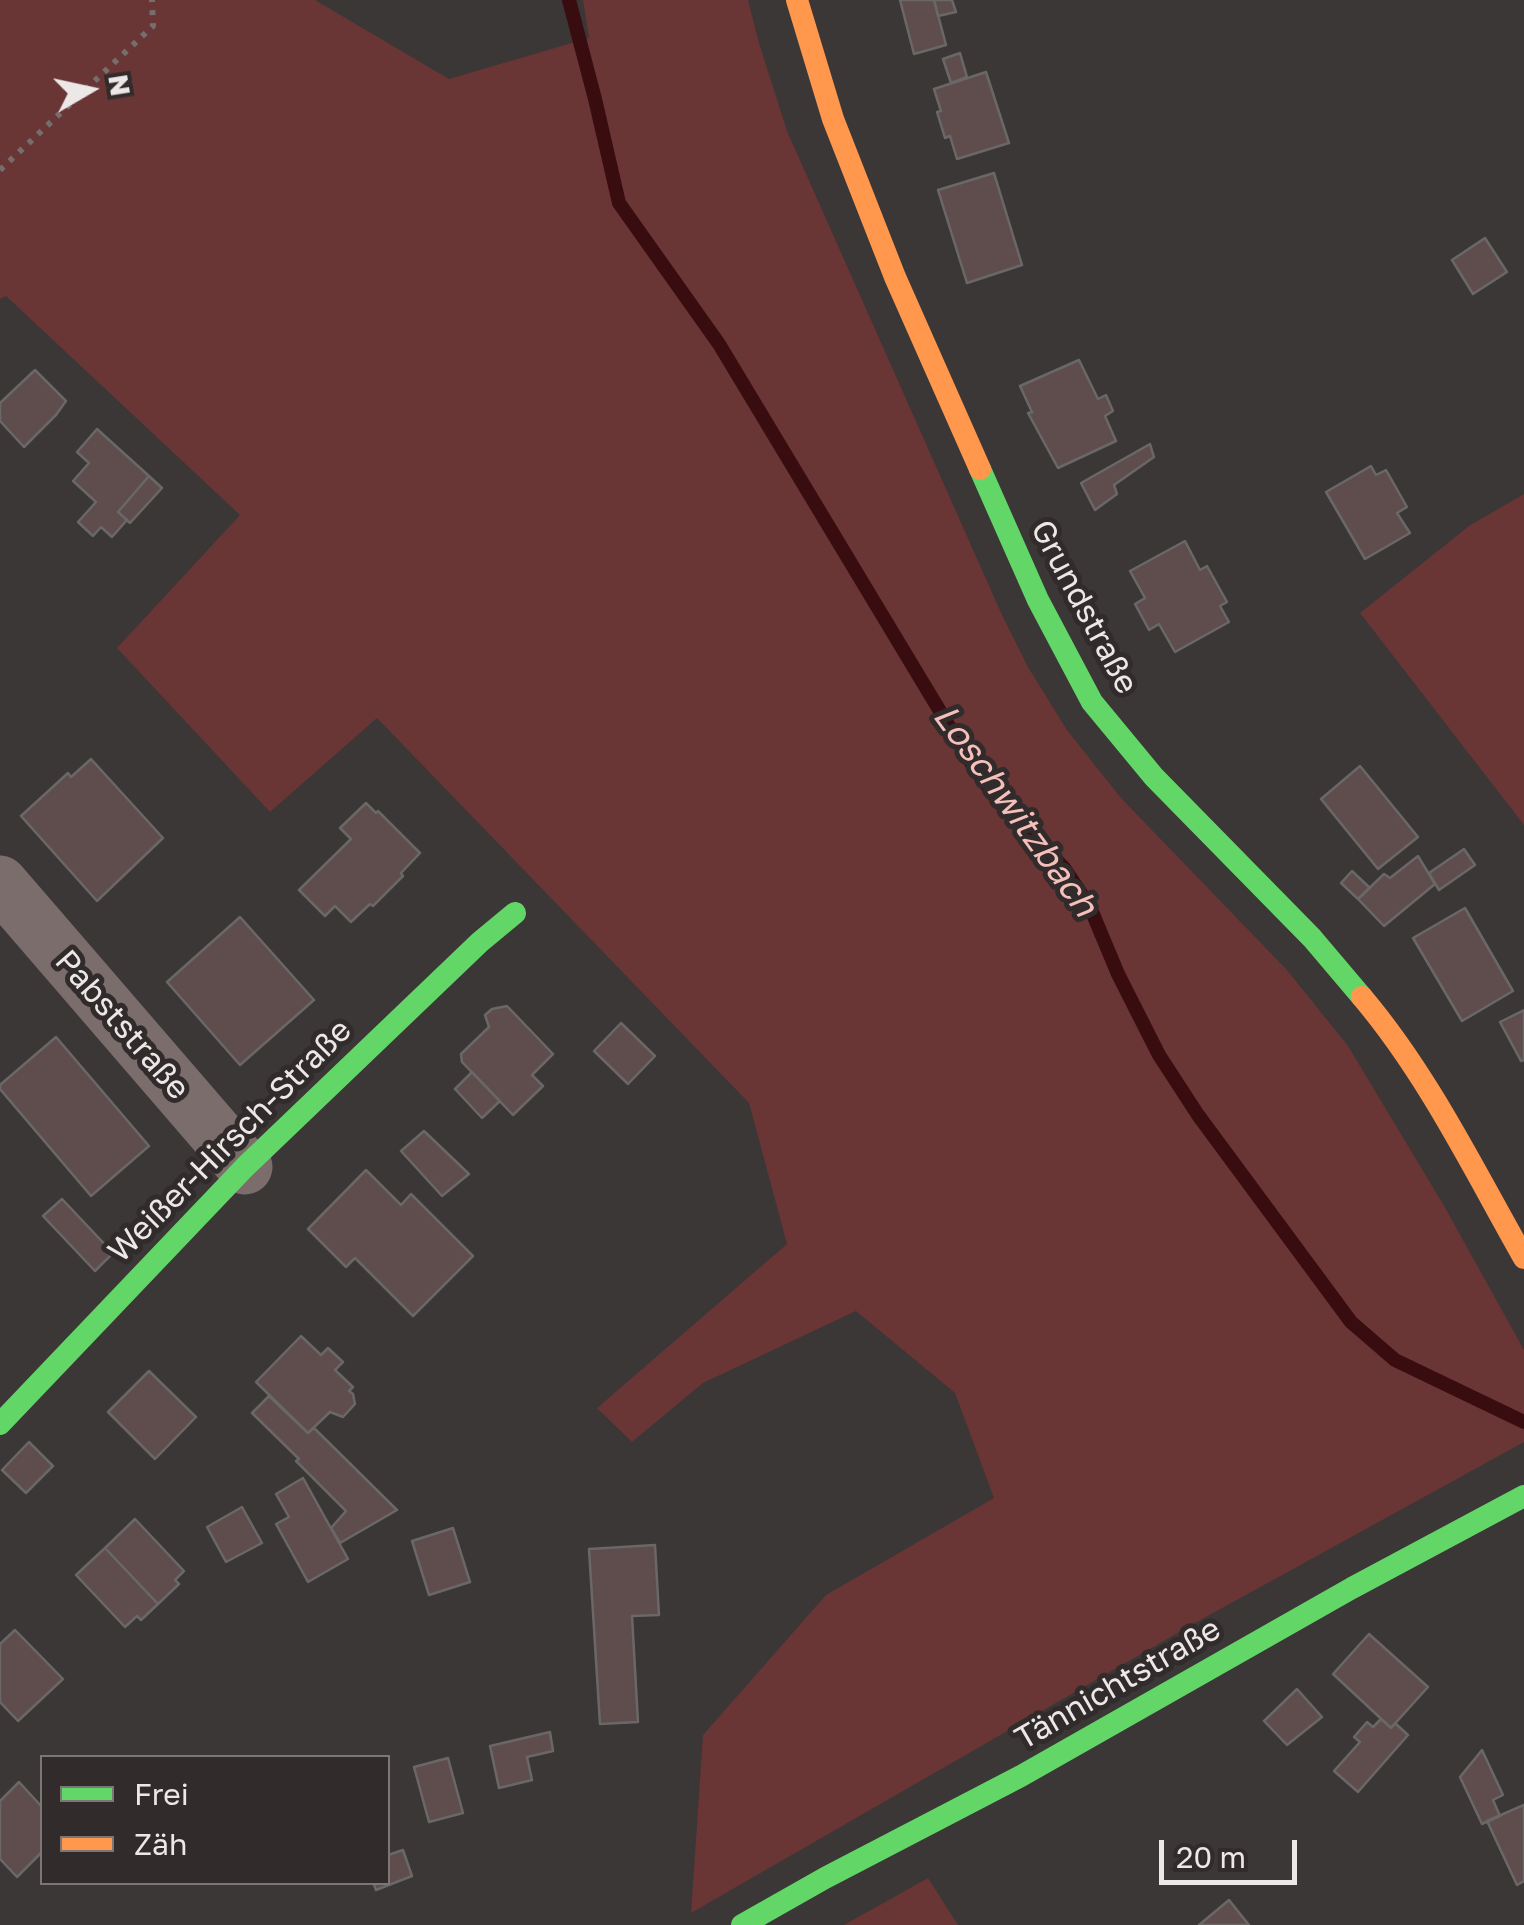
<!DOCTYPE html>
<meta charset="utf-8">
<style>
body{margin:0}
#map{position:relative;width:1524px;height:1925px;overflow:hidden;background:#3a3736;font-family:"Golos Text",sans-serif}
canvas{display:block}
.legend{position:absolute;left:40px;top:1755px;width:350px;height:130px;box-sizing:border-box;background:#312c2b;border:2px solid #7b7776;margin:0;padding:12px 18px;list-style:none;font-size:30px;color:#ebe8e7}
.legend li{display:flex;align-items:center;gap:20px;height:50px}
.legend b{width:50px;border:2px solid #7b7776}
.north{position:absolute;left:40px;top:40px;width:100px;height:100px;-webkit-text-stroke:8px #312c2b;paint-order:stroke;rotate:81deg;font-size:28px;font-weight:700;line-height:40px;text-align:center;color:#ebe8e7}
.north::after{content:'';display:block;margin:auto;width:35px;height:45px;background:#ebe8e7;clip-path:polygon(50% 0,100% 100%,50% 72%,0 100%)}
.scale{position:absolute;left:1159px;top:1840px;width:138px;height:45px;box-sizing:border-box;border:5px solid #ebe8e7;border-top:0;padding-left:12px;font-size:30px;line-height:35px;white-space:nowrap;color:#ebe8e7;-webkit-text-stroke:8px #312c2b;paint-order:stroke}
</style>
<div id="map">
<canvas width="1524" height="1925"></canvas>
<ul class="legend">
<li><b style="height:12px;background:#63d668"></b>Frei</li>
<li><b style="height:12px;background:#ff974d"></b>Zäh</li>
</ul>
<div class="north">N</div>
<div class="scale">20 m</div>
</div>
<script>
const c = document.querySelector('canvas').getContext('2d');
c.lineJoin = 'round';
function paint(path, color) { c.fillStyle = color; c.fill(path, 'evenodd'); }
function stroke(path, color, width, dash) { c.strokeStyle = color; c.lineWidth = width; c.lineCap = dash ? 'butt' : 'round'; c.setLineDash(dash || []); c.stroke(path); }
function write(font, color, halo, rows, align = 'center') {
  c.font = font + ' "Golos Text",sans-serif'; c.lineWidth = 10; c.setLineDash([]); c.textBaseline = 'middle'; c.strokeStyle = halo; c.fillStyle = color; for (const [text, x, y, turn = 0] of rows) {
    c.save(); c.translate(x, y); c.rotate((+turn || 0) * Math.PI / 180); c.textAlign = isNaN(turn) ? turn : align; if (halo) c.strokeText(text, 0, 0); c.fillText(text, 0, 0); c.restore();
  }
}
const green = new Path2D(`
 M 0,0 L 315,0 L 449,79 L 589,38 L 583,0 L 748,0 L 759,43 L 787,131 L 1002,615 L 1028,667 L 1067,730 L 1121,798 L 1287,970 L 1348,1046 L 1443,1204 L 1524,1350 L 1524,1442 L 1195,1623 L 691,1913 L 703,1735 L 826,1595 L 994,1498 L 955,1393 L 856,1311 L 703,1383 L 632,1442 L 597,1408 L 787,1244 L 749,1103 L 377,718 L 270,812 L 117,648 L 240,515 L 6,296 L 0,299 Z
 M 1524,494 L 1524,825 L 1360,613 L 1469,526 Z
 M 928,1878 L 958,1925 L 844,1925 Z`);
const stream = new Path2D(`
 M 569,0 L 595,99 L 619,203 L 719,344 L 973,766 L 998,801 L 1064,868 L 1090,907 L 1118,974 L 1159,1055 L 1198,1115 L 1351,1322 L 1395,1360 L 1524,1422`);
const building = new Path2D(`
 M 900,0 L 934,0 L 946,45 L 914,54 Z
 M 934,0 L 952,0 L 956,12 L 938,16 Z
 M 960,53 L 967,77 L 951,83 L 943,59 Z
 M 986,72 L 1009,143 L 957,159 L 950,136 L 945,138 L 937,112 L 941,111 L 934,89 Z
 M 994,173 L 1022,265 L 967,283 L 938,190 Z
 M 1485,238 L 1507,272 L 1473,294 L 1452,260 Z
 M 1079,360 L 1098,399 L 1106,395 L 1113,411 L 1105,416 L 1116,441 L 1058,468 L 1028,413 L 1032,412 L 1020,386 Z
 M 35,370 L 66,401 L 56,415 L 24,447 L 0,421 L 0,403 Z
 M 97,429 L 149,476 L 118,512 L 127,520 L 112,537 L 101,527 L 93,536 L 78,522 L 96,502 L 73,481 L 89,463 L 77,452 Z
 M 1150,444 L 1154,457 L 1114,485 L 1117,494 L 1095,510 L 1081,483 Z
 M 1371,466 L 1376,475 L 1386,470 L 1407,507 L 1397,513 L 1410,533 L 1365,559 L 1326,492 Z
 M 149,476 L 162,488 L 130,523 L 118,512 Z
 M 1185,541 L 1200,570 L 1207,566 L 1227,602 L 1220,606 L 1229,622 L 1175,652 L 1159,624 L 1149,630 L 1135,604 L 1145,598 L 1130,571 Z
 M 91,759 L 163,838 L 97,901 L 21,816 L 68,773 L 71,777 Z
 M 1360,766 L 1418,837 L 1378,869 L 1321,799 Z
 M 366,803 L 376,813 L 378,811 L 420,853 L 401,873 L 403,876 L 373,906 L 370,904 L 351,922 L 335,906 L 325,916 L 299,890 L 351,839 L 340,828 Z
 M 1464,849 L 1475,865 L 1439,890 L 1429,873 Z
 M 1418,856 L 1435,884 L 1384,926 L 1358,899 L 1384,874 L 1390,878 Z
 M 1352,871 L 1370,888 L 1358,899 L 1341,883 Z
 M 1465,908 L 1513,991 L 1462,1021 L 1413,938 Z
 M 240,917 L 314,1000 L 240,1065 L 167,982 Z
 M 507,1006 L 553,1054 L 532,1075 L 543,1086 L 513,1115 L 462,1062 L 461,1054 L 489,1027 L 485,1015 L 492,1009 Z
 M 1524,1010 L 1524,1060 L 1521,1061 L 1500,1022 Z
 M 621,1023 L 655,1056 L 628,1084 L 594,1051 Z
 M 56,1037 L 149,1146 L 91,1196 L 0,1089 L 0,1085 Z
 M 472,1072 L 500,1101 L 482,1118 L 455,1089 Z
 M 424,1131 L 469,1174 L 442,1196 L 401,1151 Z
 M 366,1170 L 401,1205 L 411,1194 L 473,1256 L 413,1316 L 355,1258 L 346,1267 L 308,1229 Z
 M 62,1199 L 113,1253 L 95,1271 L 43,1216 Z
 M 301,1336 L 321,1355 L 328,1348 L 343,1362 L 335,1370 L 353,1387 L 349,1391 L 353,1394 L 355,1404 L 343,1417 L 330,1412 L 308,1433 L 256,1382 Z
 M 149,1371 L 196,1417 L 155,1459 L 108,1412 Z
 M 269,1396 L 308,1433 L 314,1428 L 397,1510 L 340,1543 L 331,1528 L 346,1511 L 296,1461 L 299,1459 L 252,1413 Z
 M 29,1442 L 53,1466 L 26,1493 L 2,1470 Z
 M 303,1478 L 348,1559 L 308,1582 L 276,1524 L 289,1517 L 276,1494 Z
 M 242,1507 L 262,1543 L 226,1562 L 207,1527 Z
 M 135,1519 L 184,1571 L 175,1580 L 179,1584 L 158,1604 L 105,1548 Z
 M 453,1528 L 470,1582 L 429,1595 L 412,1541 Z
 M 655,1545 L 659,1615 L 632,1616 L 638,1722 L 600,1724 L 589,1549 Z
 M 105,1548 L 158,1604 L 141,1620 L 137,1616 L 125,1627 L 76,1575 Z
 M 15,1630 L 63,1679 L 18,1721 L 0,1702 L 0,1644 Z
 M 1369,1634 L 1428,1687 L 1391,1728 L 1333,1674 Z
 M 1297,1689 L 1322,1717 L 1287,1745 L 1264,1721 Z
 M 1381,1719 L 1391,1728 L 1395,1723 L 1408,1735 L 1358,1792 L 1334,1771 L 1360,1742 L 1354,1737 L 1367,1722 L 1373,1727 Z
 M 550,1732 L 553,1751 L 527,1757 L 532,1780 L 499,1788 L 490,1746 Z
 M 1482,1750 L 1503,1795 L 1493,1800 L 1500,1816 L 1482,1824 L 1460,1777 Z
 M 448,1758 L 463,1813 L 429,1822 L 414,1767 Z
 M 19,1782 L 42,1807 L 42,1852 L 17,1877 L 0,1859 L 0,1801 Z
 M 1524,1805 L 1524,1881 L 1517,1885 L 1487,1821 Z
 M 403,1850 L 412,1876 L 376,1890 L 373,1882 L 388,1882 L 388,1855 Z
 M 1229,1900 L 1249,1925 L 1199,1925 Z`);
const path = new Path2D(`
 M 0,170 L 153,26 L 152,0`);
const street = new Path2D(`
 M 0,883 L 245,1167`);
const fast = new Path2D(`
 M 980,469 L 1038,600 L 1092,702 L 1154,777 L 1312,938 L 1362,997
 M 0,1424 L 245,1167 L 480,942 L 515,913
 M 742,1925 L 825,1878 L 1021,1776 L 1352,1588 L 1524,1496`);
const slow = new Path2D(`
 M 797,0 L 833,119 L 895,277 L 980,469
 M 1362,997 C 1428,1075 1474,1170 1524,1258`);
const streetNames = [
 ["Grundstraße",1084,607,62],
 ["Pabststraße",122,1025,49],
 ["Weißer-Hirsch-Straße",230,1141,-45],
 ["Tännichtstraße",1118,1684,-30]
];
const waterNames = [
 ["Loschwitzbach",1015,811,54]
];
paint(green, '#693535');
stroke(stream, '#390c10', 14);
paint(building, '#5f4d4e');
stroke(building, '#6a6867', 2.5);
stroke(path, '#766d6d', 6, [5, 8]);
stroke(street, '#7a6d6c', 55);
stroke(fast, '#63d668', 22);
stroke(slow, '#ff974d', 22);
write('32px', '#ebe8e7', '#312c2b', streetNames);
write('italic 35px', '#f5bfbc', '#312c2b', waterNames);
</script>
